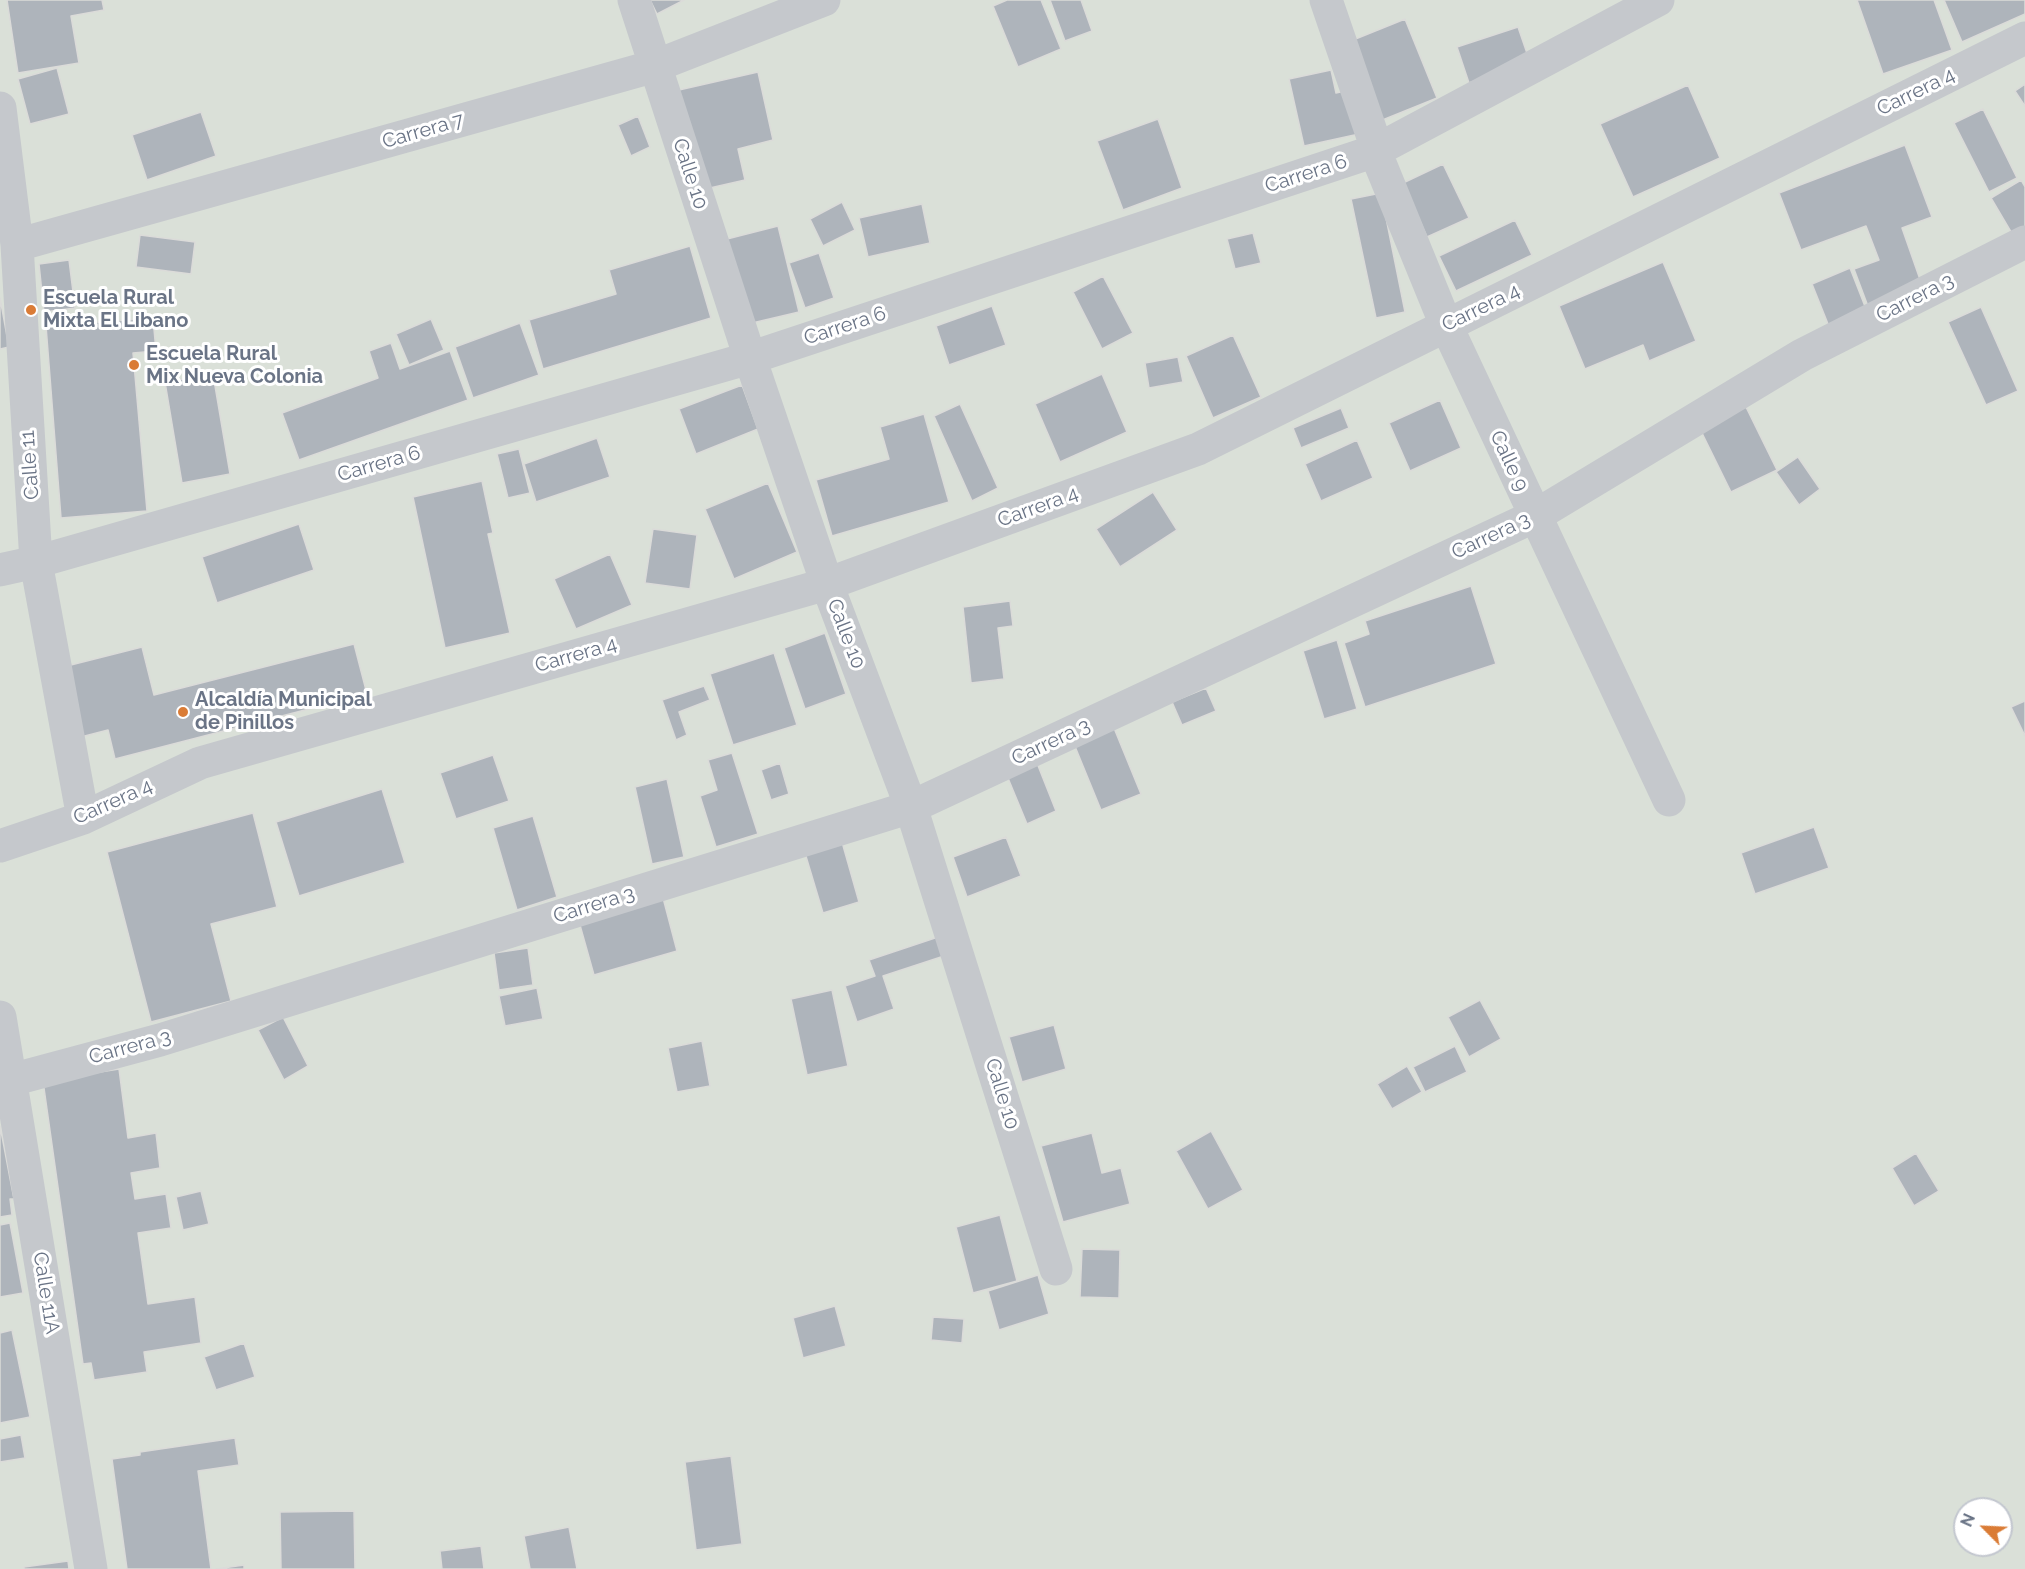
<!DOCTYPE html>
<meta charset="utf-8">
<style>
body{margin:0}
#map{position:relative;width:2025px;height:1569px;overflow:hidden;background:#f9f9f7;font-family:Raleway,sans-serif}
canvas{display:block}
.north{position:absolute;left:1953px;top:1497px;width:60px;height:60px;box-sizing:border-box;background:#fff;border:2px solid #c3c7cf;border-radius:50%;rotate:294deg;font-size:16px;font-weight:700;line-height:24px;text-align:center;color:#6a7486}
.north::after{content:'';display:block;margin:auto;width:21px;height:27px;background:#da7c36;clip-path:polygon(50% 0,100% 100%,50% 72%,0 100%)}
</style>
<div id="map">
<canvas width="2025" height="1569"></canvas>
<div class="north">N</div>
</div>
<script>
const c = document.querySelector('canvas').getContext('2d');
c.lineJoin = 'round';
function paint(path, color) { c.fillStyle = color; c.fill(path, 'evenodd'); }
function stroke(path, color, width, dash) { c.strokeStyle = color; c.lineWidth = width; c.lineCap = dash ? 'butt' : 'round'; c.setLineDash(dash || []); c.stroke(path); }
function write(font, color, halo, rows, align = 'center') {
  c.font = font + ' Raleway,sans-serif'; c.lineWidth = 6; c.setLineDash([]); c.textBaseline = 'middle'; c.strokeStyle = halo; c.fillStyle = color; for (const [text, x, y, turn = 0] of rows) {
    c.save(); c.translate(x, y); c.rotate((+turn || 0) * Math.PI / 180); c.textAlign = isNaN(turn) ? turn : align; if (halo) c.strokeText(text, 0, 0); c.fillText(text, 0, 0); c.restore();
  }
}
const green = new Path2D(`
 M 0,0 L 2025,0 L 2025,1569 L 0,1569 ZM 1965,1509 L 2001,1509 L 2001,1545 L 1965,1545 Z`);
const building = new Path2D(`
 M 7,0 L 102,0 L 104,10 L 71,16 L 79,63 L 18,73 Z
 M 650,0 L 684,0 L 657,14 Z
 M 1007,0 L 1041,0 L 1061,49 L 1018,67 L 993,6 Z
 M 1050,0 L 1081,0 L 1092,31 L 1065,41 Z
 M 1857,0 L 1934,0 L 1952,50 L 1883,74 Z
 M 1944,0 L 2025,0 L 2025,14 L 1962,42 Z
 M 1405,19 L 1437,98 L 1380,121 L 1348,42 Z
 M 1518,27 L 1530,62 L 1469,83 L 1457,47 Z
 M 57,68 L 69,114 L 30,124 L 18,79 Z
 M 1331,70 L 1336,93 L 1349,90 L 1359,134 L 1304,146 L 1289,79 Z
 M 758,72 L 773,140 L 738,149 L 745,180 L 701,190 L 679,90 Z
 M 2025,84 L 2025,106 L 2015,91 Z
 M 1688,85 L 1720,158 L 1633,197 L 1600,124 Z
 M 1983,109 L 2017,178 L 1989,192 L 1954,123 Z
 M 201,112 L 216,156 L 147,180 L 132,135 Z
 M 638,116 L 650,147 L 631,156 L 618,125 Z
 M 1158,119 L 1182,188 L 1123,210 L 1097,141 Z
 M 1905,145 L 1932,217 L 1902,228 L 1923,288 L 1869,309 L 1854,269 L 1879,260 L 1866,226 L 1801,250 L 1779,193 Z
 M 1443,164 L 1469,218 L 1427,237 L 1403,183 Z
 M 2021,180 L 2025,187 L 2025,230 L 2014,237 L 1991,198 Z
 M 1381,193 L 1405,312 L 1376,318 L 1351,199 Z
 M 842,202 L 855,230 L 823,246 L 810,219 Z
 M 922,204 L 930,243 L 868,257 L 859,218 Z
 M 1515,220 L 1532,255 L 1456,291 L 1439,256 Z
 M 778,226 L 799,312 L 748,324 L 727,239 Z
 M 1253,233 L 1261,263 L 1235,269 L 1227,239 Z
 M 140,235 L 195,242 L 191,274 L 136,267 Z
 M 690,246 L 711,318 L 543,369 L 529,320 L 616,294 L 609,270 Z
 M 819,253 L 834,298 L 805,308 L 789,263 Z
 M 69,260 L 75,308 L 44,312 L 39,264 Z
 M 1663,262 L 1696,341 L 1649,361 L 1643,345 L 1585,369 L 1559,306 Z
 M 1850,268 L 1868,314 L 1830,329 L 1812,284 Z
 M 1103,276 L 1133,333 L 1102,349 L 1073,292 Z
 M 0,298 L 9,347 L 0,349 Z
 M 992,306 L 1006,345 L 949,365 L 936,326 Z
 M 1981,307 L 2018,391 L 1986,405 L 1948,322 Z
 M 153,318 L 156,351 L 133,353 L 147,511 L 61,518 L 46,326 Z
 M 431,319 L 444,350 L 409,365 L 396,334 Z
 M 520,323 L 539,375 L 473,398 L 455,347 Z
 M 1233,335 L 1261,397 L 1213,418 L 1186,356 Z
 M 391,343 L 400,369 L 450,351 L 468,400 L 299,460 L 282,413 L 378,378 L 369,351 Z
 M 1178,357 L 1183,382 L 1149,388 L 1145,363 Z
 M 213,374 L 230,474 L 182,483 L 165,382 Z
 M 1102,374 L 1127,432 L 1060,462 L 1035,404 Z
 M 742,385 L 758,429 L 696,454 L 679,409 Z
 M 1440,400 L 1461,448 L 1410,471 L 1389,423 Z
 M 960,404 L 998,488 L 972,501 L 934,416 Z
 M 1746,407 L 1777,470 L 1731,492 L 1700,429 Z
 M 1341,408 L 1349,428 L 1301,448 L 1293,428 Z
 M 924,414 L 949,502 L 832,536 L 816,480 L 889,459 L 880,427 Z
 M 597,438 L 610,477 L 536,502 L 524,464 Z
 M 1357,440 L 1373,478 L 1321,501 L 1305,464 Z
 M 519,449 L 530,493 L 508,498 L 497,454 Z
 M 1798,457 L 1820,489 L 1799,505 L 1776,472 Z
 M 482,481 L 493,533 L 488,534 L 510,633 L 445,648 L 413,497 Z
 M 768,483 L 797,552 L 734,579 L 705,509 Z
 M 1153,492 L 1177,530 L 1120,567 L 1096,529 Z
 M 299,524 L 314,570 L 217,603 L 202,557 Z
 M 653,529 L 697,535 L 690,589 L 645,583 Z
 M 610,554 L 632,605 L 576,629 L 554,579 Z
 M 1471,586 L 1496,664 L 1365,707 L 1344,643 L 1369,634 L 1365,621 Z
 M 1010,601 L 1013,626 L 998,628 L 1004,679 L 971,683 L 963,607 Z
 M 825,633 L 846,694 L 805,709 L 784,648 Z
 M 1337,640 L 1357,709 L 1324,719 L 1303,651 Z
 M 354,644 L 367,694 L 115,759 L 108,730 L 77,738 L 59,668 L 142,647 L 154,695 Z
 M 774,653 L 797,725 L 733,745 L 710,674 Z
 M 704,686 L 710,700 L 679,712 L 687,735 L 676,740 L 662,700 Z
 M 1206,688 L 1216,711 L 1182,725 L 1172,702 Z
 M 2025,701 L 2025,736 L 2011,707 Z
 M 1114,728 L 1141,794 L 1101,810 L 1074,744 Z
 M 732,753 L 758,834 L 716,847 L 700,796 L 717,790 L 708,760 Z
 M 1033,753 L 1056,811 L 1027,824 L 1003,766 Z
 M 493,755 L 509,801 L 456,819 L 440,773 Z
 M 780,763 L 789,794 L 771,800 L 761,770 Z
 M 667,779 L 684,857 L 652,864 L 635,787 Z
 M 382,789 L 405,863 L 299,896 L 276,822 Z
 M 253,813 L 277,907 L 211,924 L 231,1001 L 151,1022 L 107,852 Z
 M 533,816 L 557,897 L 517,910 L 493,828 Z
 M 1814,827 L 1829,868 L 1755,894 L 1741,853 Z
 M 1006,837 L 1021,876 L 967,897 L 953,857 Z
 M 842,842 L 859,902 L 823,913 L 805,853 Z
 M 662,894 L 677,951 L 594,975 L 578,918 Z
 M 941,936 L 947,955 L 883,976 L 894,1009 L 857,1022 L 845,986 L 875,976 L 869,960 Z
 M 528,948 L 533,985 L 499,990 L 494,953 Z
 M 537,988 L 543,1019 L 505,1026 L 499,996 Z
 M 832,990 L 848,1066 L 807,1075 L 791,999 Z
 M 1480,1000 L 1501,1039 L 1469,1057 L 1448,1017 Z
 M 283,1017 L 308,1066 L 284,1080 L 258,1030 Z
 M 1054,1025 L 1066,1069 L 1022,1082 L 1009,1037 Z
 M 702,1041 L 710,1086 L 677,1092 L 668,1048 Z
 M 1455,1046 L 1467,1072 L 1425,1092 L 1413,1067 Z
 M 1407,1066 L 1422,1092 L 1392,1109 L 1377,1084 Z
 M 119,1069 L 128,1138 L 156,1133 L 160,1168 L 131,1173 L 135,1199 L 166,1194 L 171,1228 L 138,1233 L 148,1304 L 195,1297 L 201,1343 L 144,1352 L 147,1372 L 94,1380 L 91,1363 L 83,1364 L 43,1081 Z
 M 0,1126 L 14,1199 L 10,1199 L 12,1215 L 0,1217 Z
 M 1211,1131 L 1243,1190 L 1208,1209 L 1176,1151 Z
 M 1092,1133 L 1102,1173 L 1121,1168 L 1130,1204 L 1063,1222 L 1041,1146 Z
 M 1916,1153 L 1939,1191 L 1914,1206 L 1892,1168 Z
 M 201,1191 L 209,1224 L 183,1230 L 176,1197 Z
 M 1000,1215 L 1017,1281 L 973,1293 L 956,1227 Z
 M 10,1223 L 23,1293 L 0,1297 L 0,1225 Z
 M 1082,1249 L 1120,1250 L 1119,1298 L 1080,1297 Z
 M 1038,1275 L 1049,1314 L 999,1330 L 988,1291 Z
 M 835,1306 L 846,1346 L 803,1358 L 793,1318 Z
 M 933,1317 L 964,1319 L 962,1343 L 931,1340 Z
 M 12,1330 L 30,1417 L 0,1423 L 0,1333 Z
 M 244,1343 L 255,1377 L 216,1390 L 204,1357 Z
 M 21,1435 L 25,1458 L 0,1462 L 0,1439 Z
 M 235,1438 L 239,1465 L 198,1471 L 211,1569 L 127,1569 L 112,1459 L 140,1455 L 140,1452 Z
 M 731,1456 L 742,1544 L 696,1550 L 685,1462 Z
 M 354,1511 L 355,1569 L 281,1569 L 280,1512 Z
 M 569,1527 L 577,1569 L 530,1569 L 524,1536 Z
 M 481,1546 L 484,1569 L 442,1569 L 440,1551 Z
 M 68,1561 L 69,1569 L 24,1569 L 24,1567 Z
 M 244,1565 L 244,1569 L 216,1569 Z`);
const minor = new Path2D(`
 M 634,0 L 750,358 L 827,584 L 911,807 L 1056,1269
 M 1326,0 L 1376,146 L 1375,151 L 1446,325 L 1669,800
 M 0,108 L 17,245 L 36,562 L 83,818
 M 17,245 L 655,66 L 824,0
 M 0,570 L 36,562 L 750,358 L 1375,151 L 1658,0
 M 0,846 L 83,818 L 200,763 L 827,584 L 1198,449 L 2025,38
 M 0,1017 L 91,1569
 M 11,1080 L 160,1040 L 911,807 L 1535,516 L 1802,355 L 2025,242`);
const markers = [
 [31,310,6,"#da7c36"],
 [134,365,6,"#da7c36"],
 [183,712,6,"#da7c36"]
];
const streetNames = [
 ["Carrera 4",1916,92,-26],
 ["Carrera 7",423,131,-16],
 ["Calle 10",690,174,72],
 ["Carrera 6",1306,174,-18],
 ["Carrera 3",1915,298,-27],
 ["Carrera 4",1481,308,-26],
 ["Carrera 6",845,326,-18],
 ["Calle 9",1509,461,65],
 ["Carrera 6",379,464,-16],
 ["Calle 11",30,465,-94],
 ["Carrera 4",1038,507,-20],
 ["Carrera 3",1491,536,-25],
 ["Calle 10",846,634,69],
 ["Carrera 4",576,655,-16],
 ["Carrera 3",1051,742,-25],
 ["Carrera 4",113,802,-24],
 ["Carrera 3",594,905,-17],
 ["Carrera 3",130,1047,-15],
 ["Calle 10",1002,1094,73],
 ["Calle 11A",46,1293,81]
];
const poiNames = [
 ["Escuela Rural",43,298],
 ["Mixta El Libano",43,321],
 ["Escuela Rural",146,354],
 ["Mix Nueva Colonia",146,377],
 ["Alcaldía Municipal",195,700],
 ["de Pinillos",195,723]
];
paint(green, '#dae0d8');
paint(building, '#aeb4bb');
stroke(building, '#dbdbd9', 1.5);
stroke(minor, '#c5c8cc', 33);
for (const [x, y, r, color] of markers) { const dot = new Path2D(); dot.arc(x, y, r, 0, 2 * Math.PI); c.fillStyle = color; c.fill(dot); stroke(dot, '#fff', 2); }
write('20px', '#6a7486', '#fff', streetNames);
write('bold 20px', '#6a7486', '#fff', poiNames, 'left');
</script>
